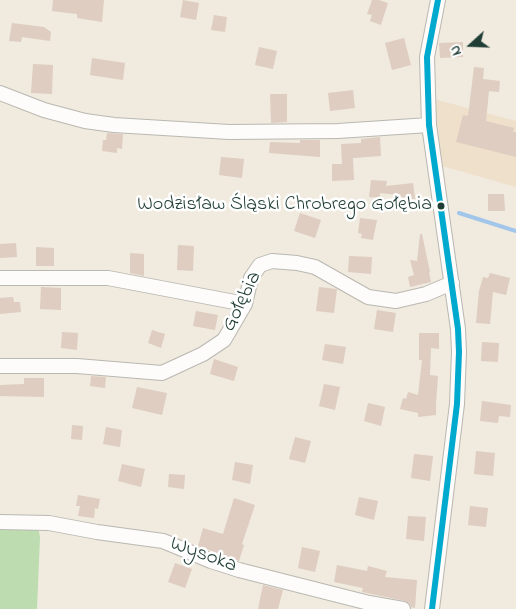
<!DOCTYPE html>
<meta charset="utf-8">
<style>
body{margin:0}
#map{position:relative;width:516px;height:609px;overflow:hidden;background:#f0eadf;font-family:"Indie Flower",sans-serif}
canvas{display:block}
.north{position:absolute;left:446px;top:20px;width:50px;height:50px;-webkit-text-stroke:4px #fff;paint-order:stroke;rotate:250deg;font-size:14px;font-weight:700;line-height:20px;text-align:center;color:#1f3d34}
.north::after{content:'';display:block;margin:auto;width:18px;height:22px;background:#1f3d34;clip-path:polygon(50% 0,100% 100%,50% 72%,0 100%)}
</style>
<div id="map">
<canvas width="516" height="609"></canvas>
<div class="north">N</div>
</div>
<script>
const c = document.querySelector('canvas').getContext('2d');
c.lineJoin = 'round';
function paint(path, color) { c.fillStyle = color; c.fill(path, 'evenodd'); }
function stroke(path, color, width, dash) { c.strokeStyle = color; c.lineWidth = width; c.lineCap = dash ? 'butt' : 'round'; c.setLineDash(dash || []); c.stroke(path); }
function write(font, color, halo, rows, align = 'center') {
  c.font = font + ' "Indie Flower",sans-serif'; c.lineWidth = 5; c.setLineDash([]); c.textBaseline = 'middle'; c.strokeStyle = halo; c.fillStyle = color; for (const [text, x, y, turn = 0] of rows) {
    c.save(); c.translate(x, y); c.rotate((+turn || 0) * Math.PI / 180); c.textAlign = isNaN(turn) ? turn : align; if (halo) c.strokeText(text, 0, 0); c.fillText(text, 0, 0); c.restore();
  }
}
const built = new Path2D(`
 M 434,99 L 516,121 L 516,187 L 442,166 Z`);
const green = new Path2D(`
 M 0,516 L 36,517 L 40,537 L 37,609 L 0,609 Z`);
const stream = new Path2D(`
 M 459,213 L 516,231`);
const building = new Path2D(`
 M 53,0 L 104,0 L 102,22 L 77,18 L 77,14 L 52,11 Z
 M 183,0 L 199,3 L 196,20 L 180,17 Z
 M 372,0 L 379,0 L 388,3 L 381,25 L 370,21 L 372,15 L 367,14 Z
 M 214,15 L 227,17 L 225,32 L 211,30 Z
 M 12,23 L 44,27 L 51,32 L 50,41 L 22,37 L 21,42 L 9,41 Z
 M 404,38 L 411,65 L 392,70 L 385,43 Z
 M 463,42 L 463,57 L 440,58 L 439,43 Z
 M 259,47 L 277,51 L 273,69 L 255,65 Z
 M 92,58 L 125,63 L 123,80 L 90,75 Z
 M 33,64 L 53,65 L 52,94 L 31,93 Z
 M 474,67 L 484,68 L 483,79 L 500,81 L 499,92 L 489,91 L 486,121 L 514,128 L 513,132 L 516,132 L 516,157 L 456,142 L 463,115 L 468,116 Z
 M 353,90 L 355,108 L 330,111 L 328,93 Z
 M 270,94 L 287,94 L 287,122 L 271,123 Z
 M 107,133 L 123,134 L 122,149 L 117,148 L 117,153 L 102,151 L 103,140 L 106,140 Z
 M 380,137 L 381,156 L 353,158 L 354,180 L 332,181 L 332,164 L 342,164 L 341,144 L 361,143 L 361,139 Z
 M 300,140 L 320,140 L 320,157 L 269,153 L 270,142 L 300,143 Z
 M 221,157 L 244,159 L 242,178 L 219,175 Z
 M 371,180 L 387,181 L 386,186 L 413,183 L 415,199 L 399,201 L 398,195 L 380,193 L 380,198 L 369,197 Z
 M 488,194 L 504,194 L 505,211 L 488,211 Z
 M 300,213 L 321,220 L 315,238 L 294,231 Z
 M 360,218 L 377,220 L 373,240 L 361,238 L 362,234 L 358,233 Z
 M 420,234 L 422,234 L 430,272 L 429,272 L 431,282 L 410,287 L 408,277 L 414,275 L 410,260 L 417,261 Z
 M 16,243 L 17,257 L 0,258 L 0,244 Z
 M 178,245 L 194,246 L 193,271 L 177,270 Z
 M 36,247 L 54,248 L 54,266 L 36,266 Z
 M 130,253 L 144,254 L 144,276 L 130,273 Z
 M 349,256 L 372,257 L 371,274 L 348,272 Z
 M 490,273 L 510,278 L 506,295 L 493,292 L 490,324 L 476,323 L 479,291 L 483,277 L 488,278 Z
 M 41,287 L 61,288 L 61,310 L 40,309 Z
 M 319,287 L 337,289 L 334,313 L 316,311 Z
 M 13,297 L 14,302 L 20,302 L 21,312 L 0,314 L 0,298 Z
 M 377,310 L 396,313 L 393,332 L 374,329 Z
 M 196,311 L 218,315 L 215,330 L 193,326 Z
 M 152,330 L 165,334 L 161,348 L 148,343 Z
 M 62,332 L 78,333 L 77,350 L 61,348 Z
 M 419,333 L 439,333 L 439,349 L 431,348 L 430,375 L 438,376 L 436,403 L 436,415 L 418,417 L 418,413 L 400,409 L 403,398 L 406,399 L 408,392 L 418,395 L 422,360 L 419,360 Z
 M 482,342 L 499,343 L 498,362 L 481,361 Z
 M 325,344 L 346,347 L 343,364 L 322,360 Z
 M 214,359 L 238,367 L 234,381 L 210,374 Z
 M 91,376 L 106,377 L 105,388 L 90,386 Z
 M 24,378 L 44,378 L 44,397 L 0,396 L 0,385 L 24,384 Z
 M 324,384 L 340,387 L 335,410 L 319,406 Z
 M 137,387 L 167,393 L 162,415 L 132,408 Z
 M 482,401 L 511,405 L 510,417 L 499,416 L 498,423 L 480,421 Z
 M 368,403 L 385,407 L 381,426 L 364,421 Z
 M 72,425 L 83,426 L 82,440 L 71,439 Z
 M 106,427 L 122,430 L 120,447 L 103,444 Z
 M 295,437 L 311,441 L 305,463 L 289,459 Z
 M 476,451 L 495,453 L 493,476 L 474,474 Z
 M 414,454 L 433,456 L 430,481 L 411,478 Z
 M 235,462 L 253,465 L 250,484 L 232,480 Z
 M 122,464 L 145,469 L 141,487 L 118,481 Z
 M 169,474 L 185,475 L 184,489 L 168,487 Z
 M 78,495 L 100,499 L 98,509 L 95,508 L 94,518 L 78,516 L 80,506 L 76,506 Z
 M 359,497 L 378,501 L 374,520 L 355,515 Z
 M 234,498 L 255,505 L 242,544 L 244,545 L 239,561 L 198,546 L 203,528 L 223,534 Z
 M 470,506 L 488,508 L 486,527 L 468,525 Z
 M 408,516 L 426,517 L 424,541 L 406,539 Z
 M 302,547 L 320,551 L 315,572 L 298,568 Z
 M 175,563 L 192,569 L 185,588 L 168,582 Z
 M 337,565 L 367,571 L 368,566 L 387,571 L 385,577 L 417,580 L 415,608 L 411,607 L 409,603 L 405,601 L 362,592 L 363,588 L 334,582 Z
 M 263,585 L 283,590 L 278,609 L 258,609 Z`);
const minor = new Path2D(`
 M 0,93 L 44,110 L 85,121 L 114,125 L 229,132 L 338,131 L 429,125
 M 0,278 L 108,278 L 245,304
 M 0,366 L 77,366 L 162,373 L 203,354 L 224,340 L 245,304 L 251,278 L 260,265 L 272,261 L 297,263 L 315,267 L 368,297 L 396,301 L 426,294 L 452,283
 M 0,522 L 49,523 L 97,532 L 163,541 L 211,561 L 239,570 L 369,603 L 403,609
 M 432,609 L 457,404 L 459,352 L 458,329 L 429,125 L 427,57 L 438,0`);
const bus1 = new Path2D(`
 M 432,609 L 457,404 L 459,352 L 458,329 L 429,125 L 427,57 L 438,0`);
const markers = [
 [441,206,4.5,"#1f3d34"]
];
const busNames = [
 ["Wodzisław Śląski Chrobrego Gołębia",432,206]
];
const streetNames = [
 ["Gołębia",243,302,-64],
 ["Wysoka",203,556,20]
];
paint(built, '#efe0cb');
paint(green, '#bdddb0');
stroke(stream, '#a2c5ea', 4);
paint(building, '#decdc0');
stroke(minor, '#b9b8b1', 16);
stroke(minor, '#fdfcfa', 14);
stroke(bus1, '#00a9ce', 6);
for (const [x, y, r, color] of markers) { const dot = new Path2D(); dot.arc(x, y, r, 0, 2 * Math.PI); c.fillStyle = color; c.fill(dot); stroke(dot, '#fff', 2); }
write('20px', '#1f3d34', '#fff', busNames, 'right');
write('21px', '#1f3d34', '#fff', streetNames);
</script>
